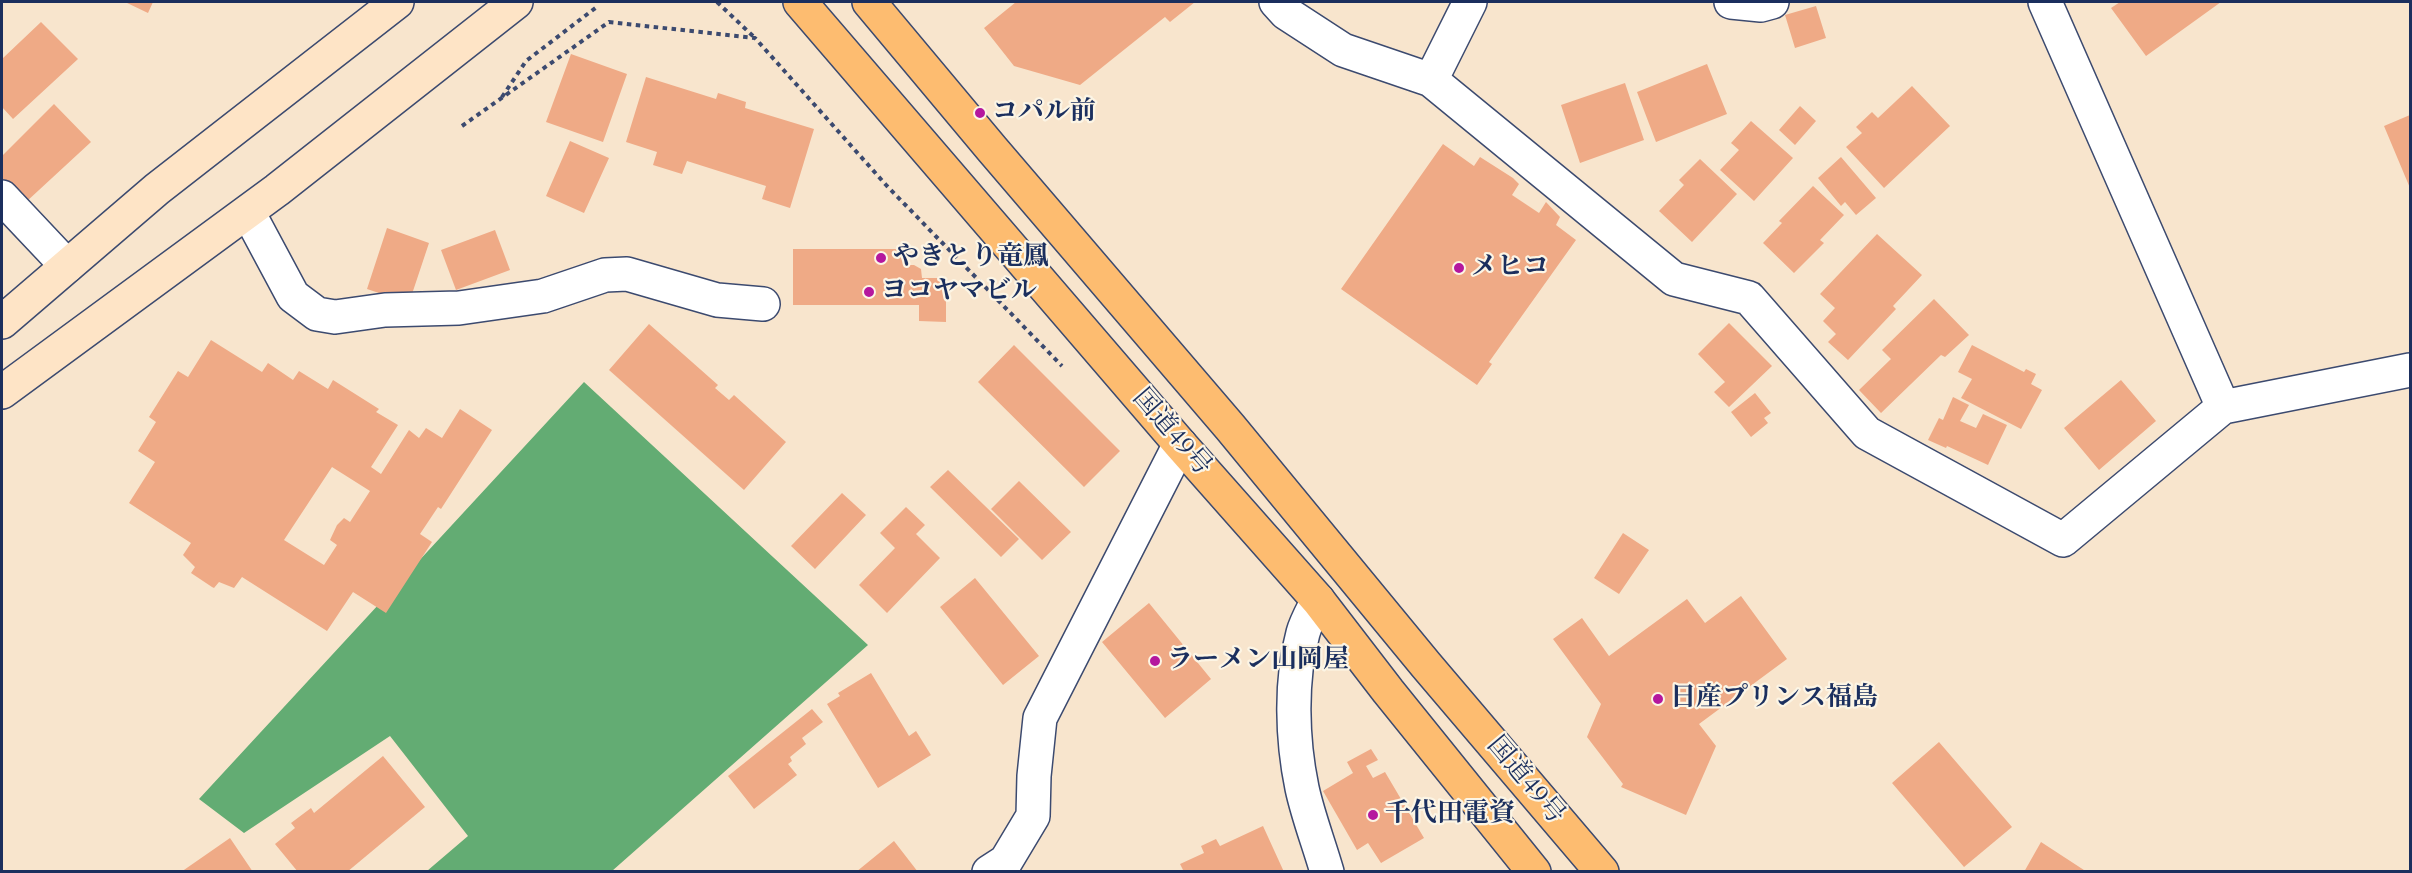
<!DOCTYPE html>
<meta charset="utf-8">
<style>
body{margin:0}
#map{position:relative;width:2412px;height:873px;overflow:hidden;background:#f8e5cd;font-family:Cardo,serif}
canvas{display:block}
.frame{position:absolute;inset:0;border:3px solid #1b2f5e;pointer-events:none}
</style>
<div id="map">
<canvas width="2412" height="873"></canvas>
<div class="frame"></div>
</div>
<script>
const c = document.querySelector('canvas').getContext('2d');
c.lineJoin = 'round';
function paint(path, color) { c.fillStyle = color; c.fill(path, 'evenodd'); }
function stroke(path, color, width, dash) { c.strokeStyle = color; c.lineWidth = width; c.lineCap = dash ? 'butt' : 'round'; c.setLineDash(dash || []); c.stroke(path); }
function write(font, color, halo, rows, align = 'center') {
  c.font = font + ' Cardo,"Noto Serif JP",serif'; c.lineWidth = 4.5; c.setLineDash([]); c.textBaseline = 'middle'; c.strokeStyle = halo; c.fillStyle = color; for (const [text, x, y, turn = 0] of rows) {
    c.save(); c.translate(x, y); c.rotate((+turn || 0) * Math.PI / 180); c.textAlign = isNaN(turn) ? turn : align; if (halo) c.strokeText(text, 0, 0); c.fillText(text, 0, 0); c.restore();
  }
}
const forest = new Path2D(`
 M 584,382 L 868,645 L 612,871 L 427,871 L 468,836 L 390,736 L 244,833 L 199,799 Z`);
const building = new Path2D(`
 M 125,2 L 153,2 L 148,13 Z
 M 1016,2 L 1195,2 L 1170,22 L 1165,17 L 1080,85 L 1014,66 L 984,28 Z
 M 2120,2 L 2221,2 L 2146,56 L 2111,8 Z
 M 1816,6 L 1826,38 L 1795,48 L 1785,15 Z
 M 41,22 L 78,59 L 13,119 L 2,107 L 2,59 Z
 M 571,54 L 627,74 L 603,142 L 546,122 Z
 M 1707,64 L 1727,114 L 1656,142 L 1637,92 Z
 M 646,77 L 716,99 L 718,93 L 746,102 L 745,108 L 814,129 L 790,208 L 762,199 L 766,186 L 687,161 L 682,174 L 653,165 L 657,152 L 626,142 Z
 M 1625,83 L 1644,140 L 1580,163 L 1561,105 Z
 M 1912,86 L 1950,126 L 1884,188 L 1846,147 L 1862,133 L 1856,127 L 1872,112 L 1878,118 Z
 M 54,104 L 91,142 L 26,202 L 2,178 L 2,156 Z
 M 1800,106 L 1816,121 L 1795,145 L 1779,130 Z
 M 2410,115 L 2410,188 L 2384,126 Z
 M 1751,121 L 1793,158 L 1754,201 L 1720,170 L 1739,150 L 1731,143 Z
 M 570,141 L 609,158 L 584,213 L 546,196 Z
 M 1443,144 L 1474,166 L 1480,157 L 1513,178 L 1519,184 L 1512,195 L 1539,213 L 1546,202 L 1560,217 L 1556,225 L 1576,240 L 1489,362 L 1492,364 L 1477,385 L 1341,289 Z
 M 1841,157 L 1876,198 L 1856,215 L 1845,202 L 1841,206 L 1818,178 Z
 M 1700,159 L 1737,194 L 1692,242 L 1659,211 L 1684,185 L 1679,180 Z
 M 1813,186 L 1844,215 L 1820,240 L 1824,243 L 1794,273 L 1763,243 L 1782,223 L 1779,221 Z
 M 387,228 L 429,243 L 409,303 L 367,289 Z
 M 495,230 L 510,270 L 456,290 L 441,250 Z
 M 1877,234 L 1922,275 L 1893,306 L 1896,309 L 1848,360 L 1828,342 L 1836,334 L 1823,321 L 1835,308 L 1820,294 Z
 M 793,249 L 905,249 L 905,265 L 914,265 L 921,269 L 922,278 L 946,278 L 946,322 L 919,321 L 919,305 L 793,305 Z
 M 1934,299 L 1969,335 L 1945,357 L 1941,355 L 1881,413 L 1859,390 L 1891,359 L 1882,350 Z
 M 1729,323 L 1772,366 L 1729,407 L 1714,392 L 1725,382 L 1698,354 Z
 M 649,324 L 718,385 L 715,388 L 729,400 L 734,395 L 786,442 L 744,490 L 609,370 Z
 M 211,340 L 262,372 L 268,363 L 293,380 L 299,371 L 328,389 L 333,380 L 379,409 L 376,412 L 398,425 L 371,467 L 381,474 L 409,430 L 419,438 L 426,428 L 442,438 L 460,409 L 492,430 L 441,509 L 438,507 L 420,534 L 432,542 L 386,613 L 353,592 L 327,631 L 242,577 L 234,588 L 219,582 L 214,588 L 212,587 L 191,573 L 195,567 L 183,555 L 191,543 L 129,503 L 155,462 L 138,451 L 156,422 L 149,417 L 178,371 L 188,377 ZM 332,467 L 370,491 L 350,522 L 344,518 L 337,525 L 330,540 L 337,545 L 324,565 L 284,540 Z
 M 1014,345 L 1120,451 L 1084,487 L 978,382 Z
 M 1972,345 L 2024,372 L 2026,369 L 2036,374 L 2031,384 L 2042,390 L 2021,429 L 1961,398 L 1972,379 L 1958,372 Z
 M 2121,380 L 2156,421 L 2099,470 L 2064,428 Z
 M 1755,393 L 1771,413 L 1764,418 L 1768,423 L 1751,437 L 1731,412 Z
 M 1953,397 L 1969,405 L 1960,421 L 1976,428 L 1983,414 L 2007,425 L 1988,465 L 1947,446 L 1946,448 L 1928,440 L 1939,418 L 1943,420 Z
 M 948,470 L 1019,539 L 1001,557 L 930,487 Z
 M 1019,481 L 1071,532 L 1042,560 L 991,509 Z
 M 842,493 L 866,515 L 815,569 L 791,546 Z
 M 906,507 L 925,525 L 916,534 L 940,558 L 887,613 L 859,585 L 895,548 L 880,533 Z
 M 1623,533 L 1649,550 L 1619,594 L 1594,578 Z
 M 975,578 L 1039,656 L 1003,685 L 940,607 Z
 M 1741,596 L 1787,659 L 1699,724 L 1716,746 L 1686,815 L 1621,787 L 1623,784 L 1587,737 L 1601,704 L 1553,639 L 1582,618 L 1609,656 L 1687,599 L 1705,623 Z
 M 1149,603 L 1211,679 L 1165,718 L 1102,642 Z
 M 871,673 L 909,736 L 916,731 L 931,755 L 878,788 L 827,704 L 840,696 L 838,693 Z
 M 812,709 L 823,722 L 802,738 L 806,744 L 790,757 L 792,761 L 788,764 L 797,775 L 754,809 L 728,776 Z
 M 1939,742 L 2012,827 L 1964,867 L 1892,783 Z
 M 1371,749 L 1378,760 L 1366,766 L 1373,778 L 1385,772 L 1424,838 L 1381,863 L 1368,843 L 1357,850 L 1323,791 L 1353,773 L 1347,762 Z
 M 383,756 L 425,807 L 347,872 L 298,872 L 275,844 L 295,828 L 291,823 L 311,808 L 314,813 Z
 M 1263,826 L 1284,872 L 1184,872 L 1180,864 L 1204,853 L 1201,846 L 1216,839 L 1220,846 Z
 M 230,838 L 253,872 L 181,872 Z
 M 894,841 L 918,872 L 856,872 Z
 M 2041,842 L 2087,872 L 2024,872 Z`);
const path = new Path2D(`
 M 717,2 L 754,37
 M 502,97 L 526,61 L 598,6
 M 462,126 L 609,22 L 755,38 L 887,186 L 1062,366`);
const street = new Path2D(`
 M 1276,2 L 1286,13 L 1343,50 L 1431,80 L 1674,279 L 1749,298 L 1867,433 L 2063,540 L 2223,407 L 2045,2
 M 1731,2 L 1761,5 L 1772,2
 M 1431,80 L 1470,2
 M 2,197 L 67,266
 M 248,212 L 293,296 L 317,314 L 335,317 L 385,310 L 459,308 L 543,296 L 605,275 L 627,274 L 717,300 L 763,304
 M 2223,407 L 2410,370
 M 1318,600 C 1313,610 1306,622 1303,633 C 1290,681 1292,740 1302,788 C 1308,816 1319,844 1327,872
 M 989,872 L 1006,861 L 1033,816 L 1034,776 L 1040,718 L 1180,444`);
const secondary = new Path2D(`
 M 2,322 L 157,189 L 397,2
 M 2,392 L 277,190 L 516,2`);
const highway = new Path2D(`
 M 800,2 L 1180,444 L 1318,600 L 1388,691 L 1534,872
 M 869,2 L 992,149 L 1230,427 L 1426,665 L 1602,872`);
const markers = [
 [980,113,6,"#b5179e"],
 [881,258,6,"#b5179e"],
 [1459,268,6,"#b5179e"],
 [869,292,6,"#b5179e"],
 [1155,661,6,"#b5179e"],
 [1658,699,6,"#b5179e"],
 [1373,815,6,"#b5179e"]
];
const poiNames = [
 ["コパル前",992,113],
 ["やきとり竜鳳",893,258],
 ["メヒコ",1471,268],
 ["ヨコヤマビル",881,292],
 ["ラーメン山岡屋",1167,661],
 ["日産プリンス福島",1670,699],
 ["千代田電資",1385,815]
];
const streetNames = [
 ["国道49号",1171,433,49],
 ["国道49号",1525,781,50]
];
paint(forest, '#63ac73');
paint(building, '#efaa86');
stroke(street, '#3c4a6f', 36);
stroke(secondary, '#3c4a6f', 36);
stroke(highway, '#3c4a6f', 36);
stroke(path, '#3c4a6f', 4, [4.5, 4.5]);
stroke(street, '#fff', 33);
stroke(secondary, '#fee4c6', 33);
stroke(highway, '#fdbc70', 33);
for (const [x, y, r, color] of markers) { const dot = new Path2D(); dot.arc(x, y, r, 0, 2 * Math.PI); c.fillStyle = color; c.fill(dot); stroke(dot, '#fcf5e5', 2); }
write('bold 26px', '#1b2f5e', '#fcf5e5', poiNames, 'left');
write('26px', '#1b2f5e', '#fcf5e5', streetNames);
</script>
